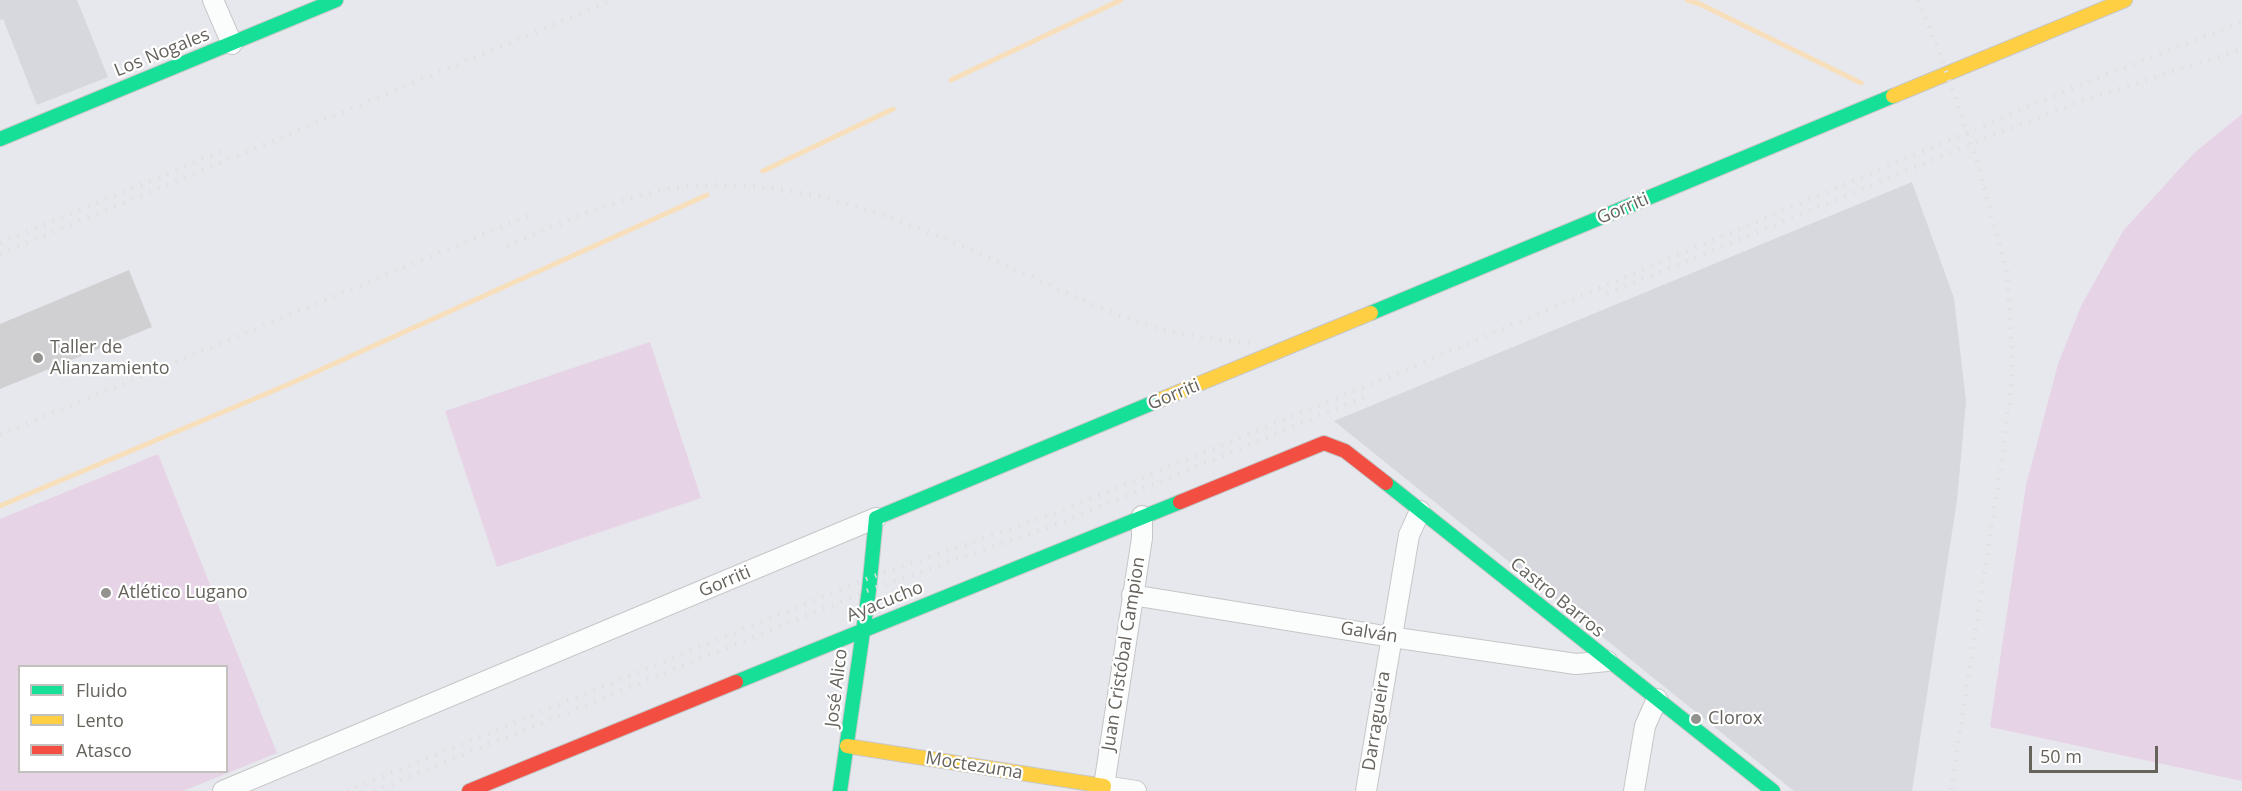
<!DOCTYPE html>
<meta charset="utf-8">
<style>
body{margin:0}
#map{position:relative;width:2242px;height:791px;overflow:hidden;background:#e7e8ed;font-family:"Open Sans",sans-serif}
canvas{display:block}
.legend{position:absolute;left:18px;top:665px;width:210px;height:108px;box-sizing:border-box;background:#fff;border:2px solid #c2c1be;margin:0;padding:8px 10px;list-style:none;font-size:18px;color:#66635d}
.legend li{display:flex;align-items:center;gap:12px;height:30px}
.legend b{width:30px;border:2px solid #c2c1be}
.scale{position:absolute;left:2029px;top:746px;width:129px;height:27px;box-sizing:border-box;border:3px solid #66635d;border-top:0;padding-left:8px;font-size:18px;line-height:21px;white-space:nowrap;color:#66635d;-webkit-text-stroke:4px #fff;paint-order:stroke}
</style>
<div id="map">
<canvas width="2242" height="791"></canvas>
<ul class="legend">
<li><b style="height:8px;background:#16e098"></b>Fluido</li>
<li><b style="height:8px;background:#ffcf43"></b>Lento</li>
<li><b style="height:8px;background:#f24e42"></b>Atasco</li>
</ul>
<div class="scale">50 m</div>
</div>
<script>
const c = document.querySelector('canvas').getContext('2d');
c.lineJoin = 'round';
function paint(path, color) { c.fillStyle = color; c.fill(path, 'evenodd'); }
function stroke(path, color, width, dash) { c.strokeStyle = color; c.lineWidth = width; c.lineCap = dash ? 'butt' : 'round'; c.setLineDash(dash || []); c.stroke(path); }
function write(font, color, halo, rows, align = 'center') {
  c.font = font + ' "Open Sans",sans-serif'; c.lineWidth = 4.5; c.setLineDash([]); c.textBaseline = 'middle'; c.strokeStyle = halo; c.fillStyle = color; for (const [text, x, y, turn = 0] of rows) {
    c.save(); c.translate(x, y); c.rotate((+turn || 0) * Math.PI / 180); c.textAlign = isNaN(turn) ? turn : align; if (halo) c.strokeText(text, 0, 0); c.fillText(text, 0, 0); c.restore();
  }
}
const industrial = new Path2D(`
 M 0,0 L 77,0 L 108,77 L 37,105 L 3,19 L 0,20 Z
 M 1912,182 L 1954,298 L 1966,402 L 1957,500 L 1912,791 L 1794,791 L 1334,421 Z`);
const green = new Path2D(`
 M 2242,114 L 2242,781 L 1990,727 L 2026,485 L 2058,364 L 2081,306 L 2123,231 L 2194,153 Z
 M 650,342 L 701,498 L 497,567 L 445,411 Z
 M 158,454 L 277,753 L 183,791 L 0,791 L 0,519 ZM 20,666 L 226,666 L 226,772 L 20,772 Z`);
const stream = new Path2D(`
 M 1687,0 L 1700,4 L 1861,83
 M 951,80 L 1121,0
 M 763,171 L 893,109
 M 0,506 L 287,385 L 707,195`);
const building = new Path2D(`
 M 129,270 L 152,327 L 0,389 L 0,324 Z`);
const street = new Path2D(`
 M 213,0 L 232,44
 M 1132,595 L 1391,637 L 1576,664 L 1607,661
 M 223,791 L 876,518
 M 1136,791 L 1104,786 L 1142,538 L 1142,516
 M 1366,791 L 1409,535 L 1420,511
 M 1634,791 L 1645,726 L 1657,699`);
const fast = new Path2D(`
 M 0,139 L 336,0
 M 1371,313 L 1893,96
 M 1386,483 L 1773,791
 M 736,682 L 1180,502
 M 840,791 L 869,590 L 876,518 L 1162,399`);
const slow = new Path2D(`
 M 1893,96 L 2125,0
 M 1162,399 L 1371,313
 M 847,746 L 1104,786 L 1103,791`);
const jam = new Path2D(`
 M 1180,502 L 1324,443 L 1345,451 L 1386,483
 M 469,791 L 736,682`);
const rail = new Path2D(`
 M 1918,0 L 1941,57 L 1976,159 L 2007,271 L 2013,371 L 2003,451 L 1951,791
 M 0,243 L 225,150
 M 507,246 C 563,223 621,194 683,187 C 802,174 916,225 1022,272 C 1067,293 1112,315 1160,329 C 1189,337 1220,340 1250,343
 M 0,254 L 613,0
 M 1607,294 L 1998,133 L 2079,102 L 2242,49
 M 0,435 L 535,213
 M 347,791 L 869,578 L 1056,513 L 1408,369 L 2080,85 L 2242,22
 M 374,791 L 869,590 L 1060,523 L 1367,396`);
const markers = [
 [38,358,6,"#93928f"],
 [106,593,6,"#93928f"],
 [1696,719,6,"#93928f"]
];
const streetNames = [
 ["Los Nogales",162,53,-22],
 ["Gorriti",1623,209,-23],
 ["Gorriti",1174,395,-22],
 ["Gorriti",725,582,-23],
 ["Castro Barros",1557,598,39],
 ["Ayacucho",885,602,-22],
 ["Galván",1369,633,9],
 ["Juan Cristóbal Campion",1124,654,-81],
 ["José Alico",837,688,-83],
 ["Darragueira",1377,721,-81],
 ["Moctezuma",974,766,9]
];
const poiNames = [
 ["Taller de",50,348],
 ["Alianzamiento",50,369],
 ["Atlético Lugano",118,593],
 ["Clorox",1708,719]
];
paint(industrial, '#d7d8dd');
paint(green, '#e7d3e6');
stroke(stream, '#f8dfbb', 5);
paint(building, '#d0d0d3');
stroke(street, '#c6c6c7', 22);
stroke(fast, '#c6c7c8', 16);
stroke(slow, '#c6c7c8', 16);
stroke(jam, '#c6c7c8', 16);
stroke(street, '#fbfcfc', 20);
stroke(fast, '#16e098', 14);
stroke(slow, '#ffcf43', 14);
stroke(jam, '#f24e42', 14);
stroke(rail, '#e0e0e1', 4.5, [1.5, 8]);
for (const [x, y, r, color] of markers) { const dot = new Path2D(); dot.arc(x, y, r, 0, 2 * Math.PI); c.fillStyle = color; c.fill(dot); stroke(dot, '#fff', 2); }
write('18px', '#66635d', '#fff', streetNames);
write('18px', '#66635d', '#fff', poiNames, 'left');
</script>
